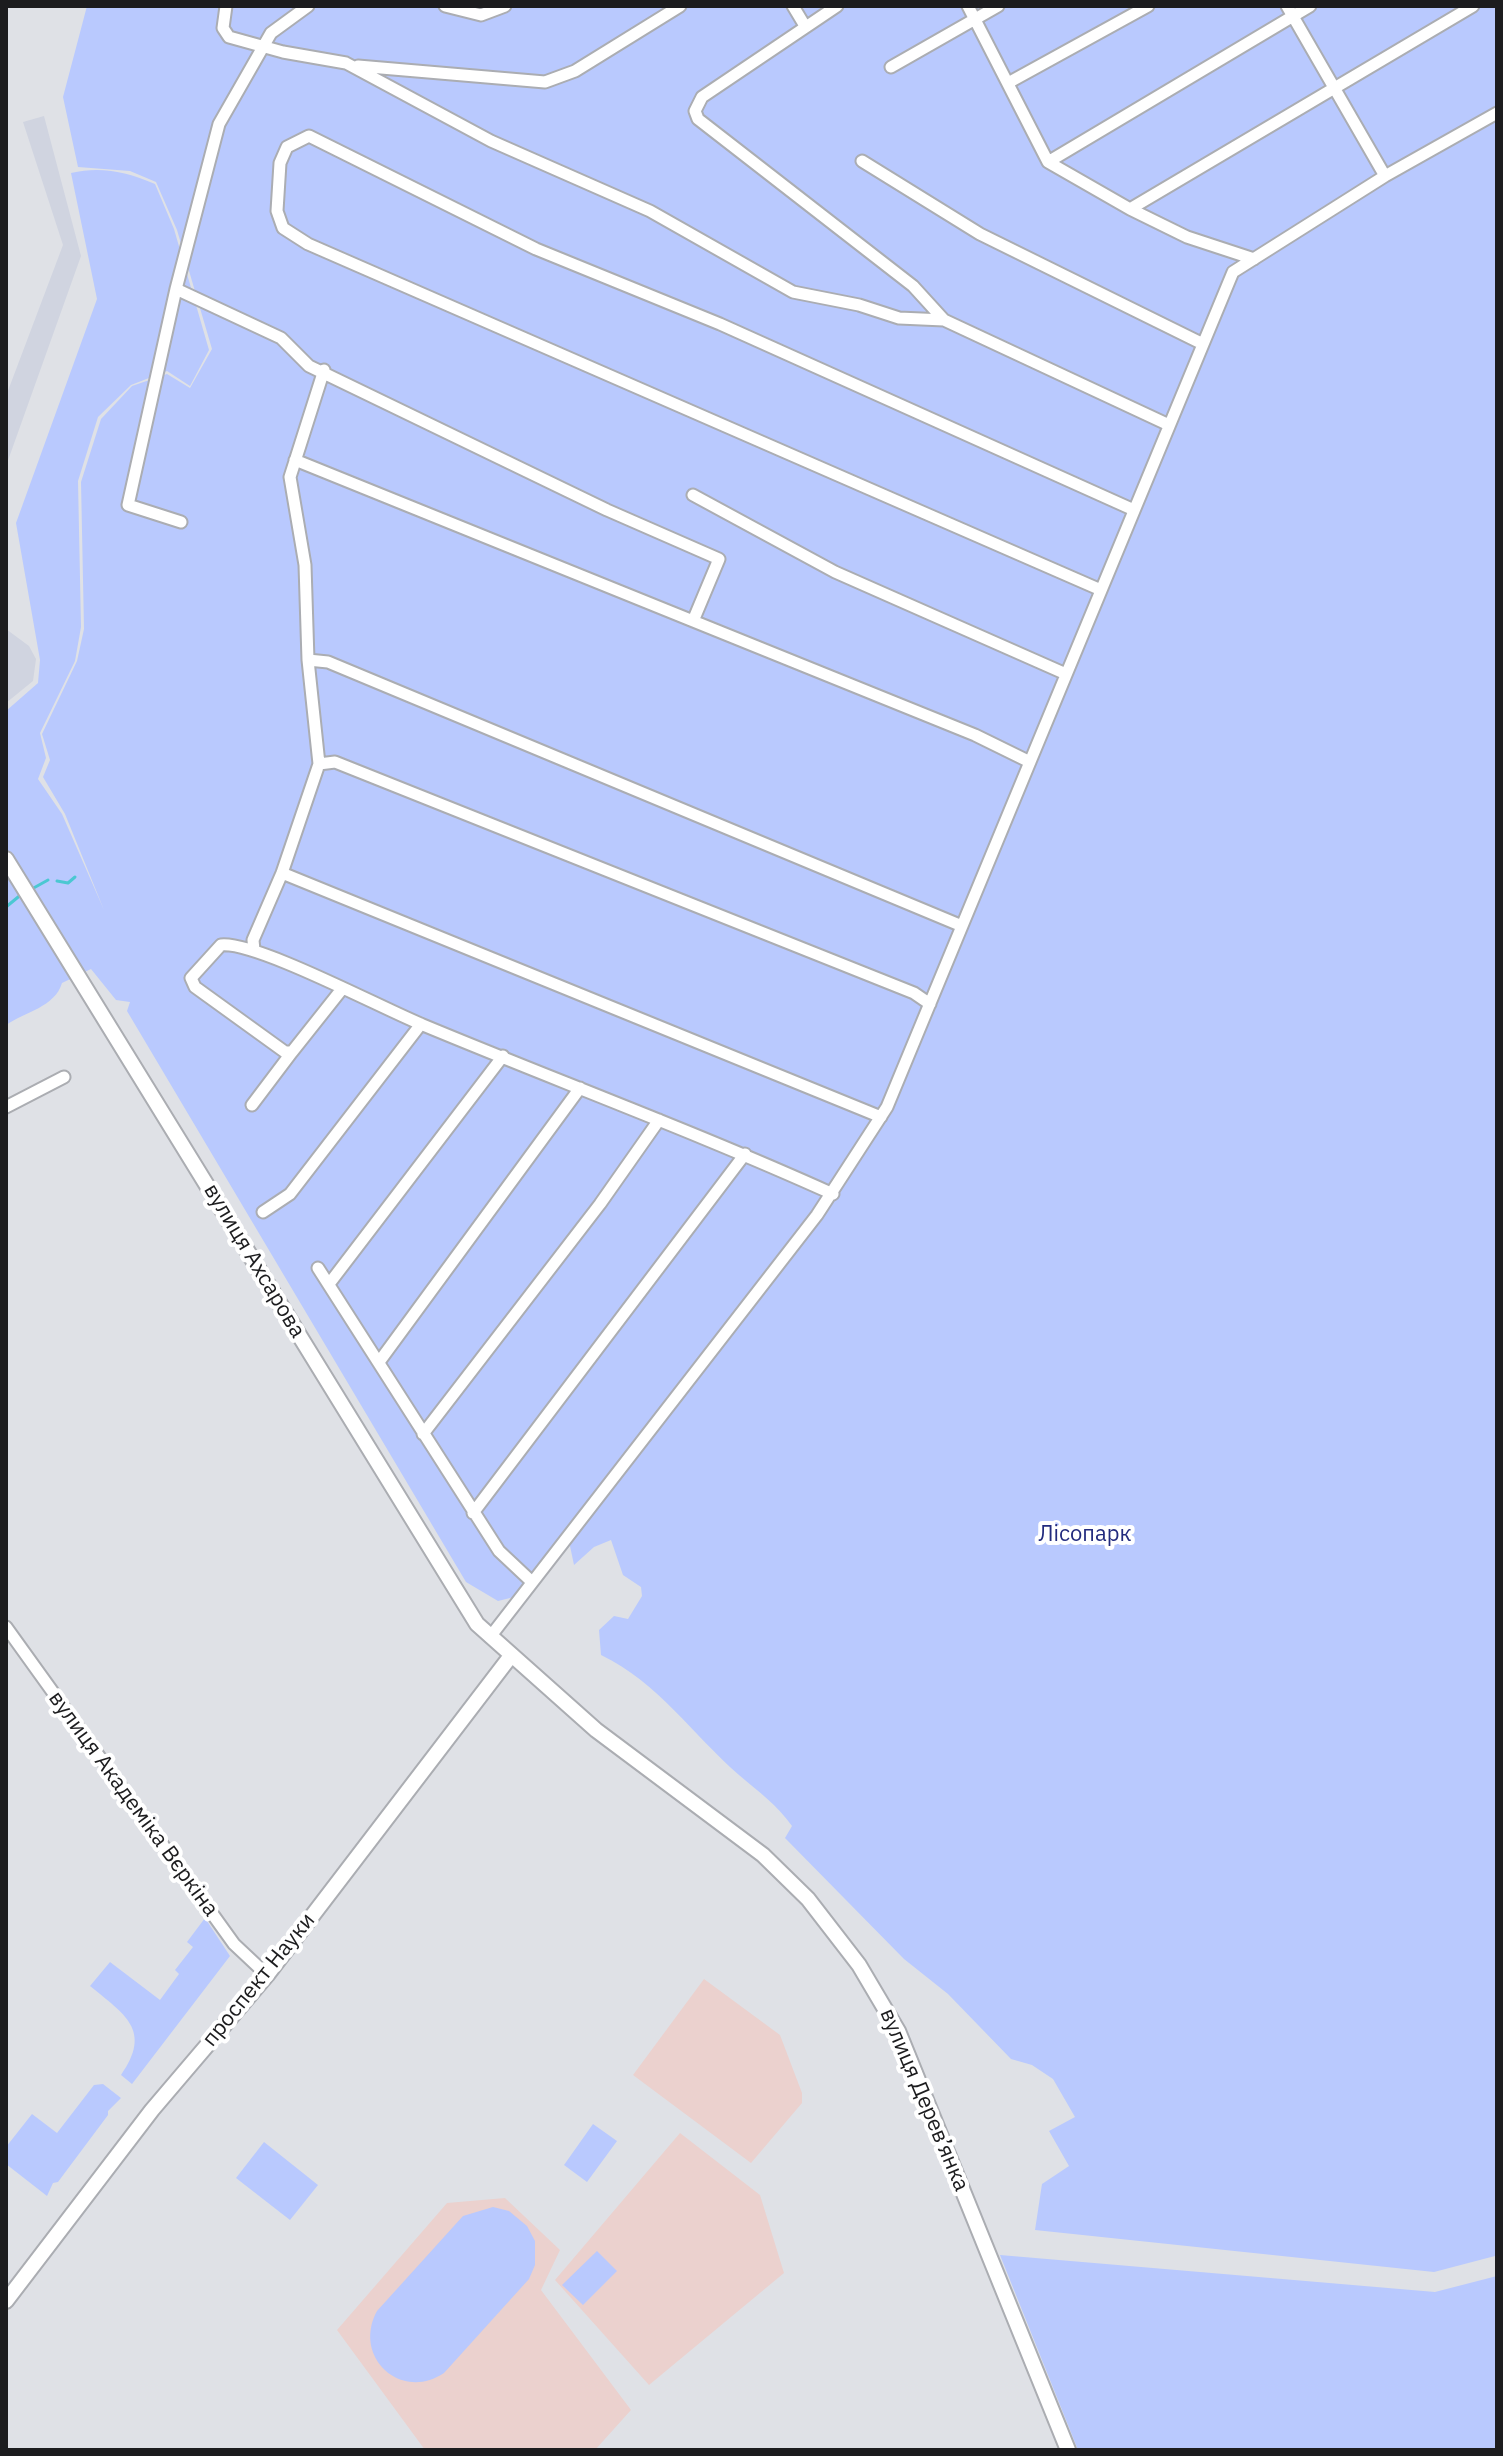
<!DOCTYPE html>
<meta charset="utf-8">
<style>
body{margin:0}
#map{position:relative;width:1503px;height:2456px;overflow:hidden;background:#dfe1e6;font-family:"IBM Plex Sans",sans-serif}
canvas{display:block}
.frame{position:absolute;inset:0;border:8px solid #1c1c1e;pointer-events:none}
</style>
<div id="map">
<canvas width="1503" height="2456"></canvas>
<div class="frame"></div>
</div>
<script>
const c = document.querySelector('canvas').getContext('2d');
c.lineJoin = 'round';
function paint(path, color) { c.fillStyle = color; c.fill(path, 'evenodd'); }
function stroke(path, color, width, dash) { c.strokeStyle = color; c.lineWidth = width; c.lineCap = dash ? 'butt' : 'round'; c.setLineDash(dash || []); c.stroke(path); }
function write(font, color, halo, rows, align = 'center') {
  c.font = font + ' "IBM Plex Sans",sans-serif'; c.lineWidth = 8; c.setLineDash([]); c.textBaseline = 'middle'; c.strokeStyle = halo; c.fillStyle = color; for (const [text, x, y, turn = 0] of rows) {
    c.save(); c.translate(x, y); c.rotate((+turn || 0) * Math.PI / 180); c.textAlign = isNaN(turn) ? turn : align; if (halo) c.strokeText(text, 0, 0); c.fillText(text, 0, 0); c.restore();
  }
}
const built = new Path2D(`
 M 44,116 L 81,256 L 6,466 L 6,396 L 63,245 L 23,122 Z
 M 6,629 L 29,646 L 36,659 L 33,681 L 6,703 Z`);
const education = new Path2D(`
 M 704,1979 L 780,2035 L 802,2093 L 802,2103 L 751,2163 L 633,2075 Z
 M 680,2133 L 760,2195 L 784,2273 L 649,2385 L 555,2280 Z
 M 505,2198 L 560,2250 L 541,2290 L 631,2410 L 595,2450 L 425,2450 L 337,2330 L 447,2203 Z`);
const green = new Path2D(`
 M 87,6 L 1497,6 L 1495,2256 L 1434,2272 L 1035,2230 L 1042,2184 L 1069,2166 L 1049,2131 L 1075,2117 L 1053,2079 L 1032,2065 L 1011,2059 L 948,1994 L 904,1959 L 785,1838 L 792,1826 C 777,1805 759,1792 739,1775 C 692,1734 659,1683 601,1655 L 599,1630 L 614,1616 L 628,1619 L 642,1596 L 641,1587 L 623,1575 L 611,1540 L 594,1547 L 574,1565 L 570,1546 L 561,1543 L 514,1597 L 498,1601 L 466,1582 L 127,1011 L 130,1002 L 116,1000 L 91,969 L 62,983 C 55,1007 25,1012 6,1025 L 6,711 L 38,683 L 40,660 L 16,523 L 97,299 L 71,173 C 101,166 127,172 155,184 L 174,229 L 209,350 L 190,386 L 167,371 L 131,385 L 98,417 L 78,481 L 81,627 L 75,661 L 40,733 L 46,758 L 38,779 L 62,814 L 104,910 L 65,814 L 43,777 L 50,760 L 42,734 L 77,661 L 84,629 L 81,482 L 101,419 L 132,386 L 167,374 L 190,388 L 212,349 L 177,230 L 156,182 L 130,171 L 78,167 L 63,97 Z
 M 205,1918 L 230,1956 L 132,2084 L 121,2075 C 153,2030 124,2014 90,1986 L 110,1962 L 160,2000 L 179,1974 L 175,1970 L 193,1947 L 187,1942 Z
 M 103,2084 L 121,2098 L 108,2111 L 108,2115 L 58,2182 L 53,2183 L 47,2196 L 6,2164 L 6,2147 L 32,2114 L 57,2133 L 94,2085 Z
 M 593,2124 L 617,2141 L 587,2182 L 564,2165 Z
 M 264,2142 L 318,2185 L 290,2220 L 236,2178 Z
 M 493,2207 L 509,2211 L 527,2226 L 535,2241 L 535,2265 L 529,2279 L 444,2373 C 401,2402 352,2357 377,2311 L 463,2216 Z
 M 597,2251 L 617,2271 L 583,2305 L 562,2285 Z
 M 1000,2255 L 1435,2292 L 1497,2276 L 1497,2450 L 1078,2450 Z`);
const stream = new Path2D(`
 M 57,881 L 68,883 L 75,877
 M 30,890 L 48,880
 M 6,907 L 23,893`);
const minor = new Path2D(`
 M 226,6 L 223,28 L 229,37 L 283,52 L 346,63 L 491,141 L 650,211 L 793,292 L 859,305 L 899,318 L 944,320 L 1169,425
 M 445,6 L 481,15 L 505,6
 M 793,6 L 805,26
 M 837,6 L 702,97 L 695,111 L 698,119 L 913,286 L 944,320
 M 968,6 L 1048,162 L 1130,209 L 1187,237 L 1254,259
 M 1287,6 L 1385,176
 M 358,66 L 545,82 L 575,71 L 680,6
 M 891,67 L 998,6
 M 1008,83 L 1148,6
 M 862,161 L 980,234 L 1203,344
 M 1048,162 L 1310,6
 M 1130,209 L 1473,6
 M 176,289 L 281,338 L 309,366 L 607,510 L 719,559 L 693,621
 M 295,460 L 975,735 L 1030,762
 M 693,495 L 835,572 L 1066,674
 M 181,522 L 128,505 L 176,289 L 219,124 L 271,33 L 308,6
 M 1101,590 L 308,244 L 283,228 L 277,211 L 280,163 L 287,147 L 309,136 L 536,249 L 720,324 L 1134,510
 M 308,660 L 328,662 L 962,926
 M 319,764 L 335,762 L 914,993 L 930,1004
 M 282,873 L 881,1117
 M 254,950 L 253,940 L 282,873 L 319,764 L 308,660 L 305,565 L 290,477 L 324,370
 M 342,989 L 292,1052 L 285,1052 L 195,987 L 191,978 L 221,945 C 256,941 383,1009 423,1025 C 560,1082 698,1133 833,1194
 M 252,1105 L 292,1052
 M 6,1107 L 64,1077
 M 263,1212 L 290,1194 L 421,1024
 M 318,1268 L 499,1551 L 532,1582
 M 329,1284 L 503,1056
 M 379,1362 L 580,1088
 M 423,1434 L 600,1204 L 659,1120
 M 473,1513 L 745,1154
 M 6,1627 L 234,1944 L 267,1975
 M 490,1637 L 817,1215 L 887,1107 L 1233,272 L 1385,176 L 1497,113`);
const major = new Path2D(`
 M 6,859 L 477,1624 L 596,1730 L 763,1855 L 808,1899 L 859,1965 L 898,2031 L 1068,2450
 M 6,2301 L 152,2110 L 267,1975 L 510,1657`);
const streetNames = [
 ["вулиця Ахсарова",254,1261,59],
 ["вулиця Академіка Вєркіна",133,1804,54],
 ["проспект Науки",259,1980,-51],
 ["вулиця Дерев’янка",924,2100,67]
];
const parkNames = [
 ["Лісопарк",1085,1535]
];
paint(built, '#d0d4e0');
paint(education, '#ebd1ce');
paint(green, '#b9c9fe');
stroke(stream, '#4bc8d2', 3);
stroke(minor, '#abadb2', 15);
stroke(major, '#abadb2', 18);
stroke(minor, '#fff', 11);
stroke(major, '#fff', 14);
write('22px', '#1c1c1e', '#fff', streetNames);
write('22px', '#222b7e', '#fff', parkNames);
</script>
